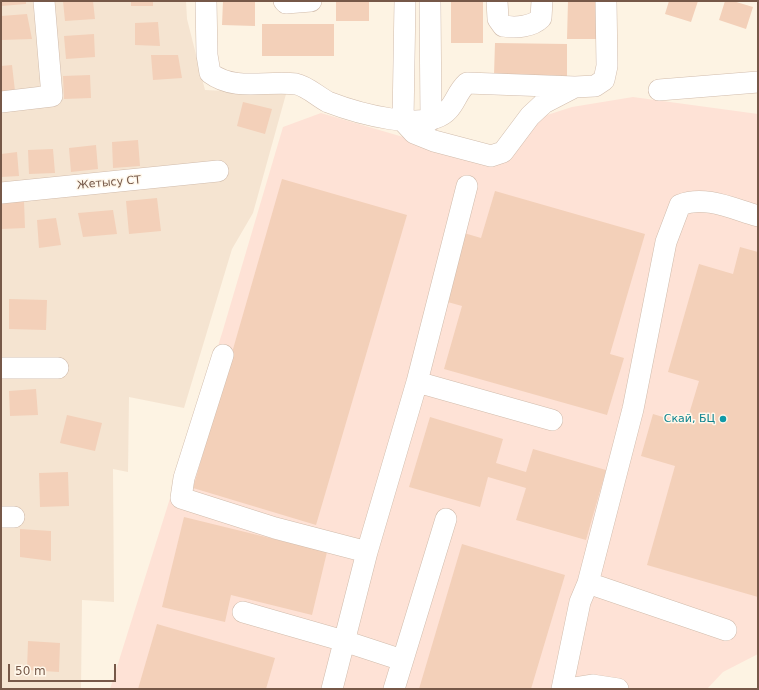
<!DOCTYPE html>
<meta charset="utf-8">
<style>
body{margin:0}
#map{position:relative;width:759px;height:690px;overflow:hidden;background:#fdf3e3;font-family:"DejaVu Sans",sans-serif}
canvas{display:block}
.frame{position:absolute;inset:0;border:2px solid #765848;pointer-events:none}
.scale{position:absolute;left:8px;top:664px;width:108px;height:18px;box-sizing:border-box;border:2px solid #765848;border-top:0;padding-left:5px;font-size:12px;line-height:14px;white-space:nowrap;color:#765848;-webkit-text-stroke:3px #fff7ea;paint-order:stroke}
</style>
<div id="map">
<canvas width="759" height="690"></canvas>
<div class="frame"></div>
<div class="scale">50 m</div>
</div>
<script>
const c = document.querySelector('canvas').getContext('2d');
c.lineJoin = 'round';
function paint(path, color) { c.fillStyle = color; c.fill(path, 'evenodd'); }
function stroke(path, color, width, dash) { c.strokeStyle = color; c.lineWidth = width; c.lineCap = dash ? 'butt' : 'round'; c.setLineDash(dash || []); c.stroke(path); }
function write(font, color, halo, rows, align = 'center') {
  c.font = font + ' "DejaVu Sans",sans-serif'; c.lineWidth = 3; c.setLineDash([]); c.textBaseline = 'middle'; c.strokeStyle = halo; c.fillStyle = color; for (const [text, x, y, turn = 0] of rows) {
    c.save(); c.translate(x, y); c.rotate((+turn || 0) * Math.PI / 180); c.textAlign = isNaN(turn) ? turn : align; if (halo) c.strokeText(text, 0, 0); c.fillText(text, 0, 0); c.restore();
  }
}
const residential = new Path2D(`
 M 1,1 L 186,1 L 187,19 L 205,90 L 286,94 L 253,213 L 232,249 L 184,408 L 129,397 L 128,472 L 113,469 L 114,602 L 82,600 L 81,689 L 1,689 Z`);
const commercial = new Path2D(`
 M 633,97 L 758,114 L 758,654 L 723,672 L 707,689 L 110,689 L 223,330 L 283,127 L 321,113 L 475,158 L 541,117 L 572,107 Z`);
const building = new Path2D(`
 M 1,1 L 26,1 L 26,4 L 1,6 Z
 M 63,1 L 93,1 L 95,19 L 65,21 Z
 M 131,1 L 153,1 L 153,6 L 131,6 Z
 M 223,1 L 255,1 L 255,26 L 222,25 Z
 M 336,1 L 369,1 L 369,21 L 336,21 Z
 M 451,1 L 483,1 L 483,43 L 451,43 Z
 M 568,1 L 600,1 L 599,39 L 567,39 Z
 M 669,1 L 698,1 L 691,22 L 665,14 Z
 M 725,1 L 733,1 L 753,7 L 746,29 L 719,20 Z
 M 27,14 L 32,39 L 1,40 L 1,16 Z
 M 158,22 L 160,46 L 135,45 L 135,23 Z
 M 262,24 L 334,24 L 334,56 L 262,56 Z
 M 94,34 L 95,57 L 66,59 L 64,36 Z
 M 495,43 L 567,44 L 567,76 L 494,75 Z
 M 151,55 L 178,55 L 182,78 L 153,80 Z
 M 12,65 L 15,91 L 1,91 L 1,66 Z
 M 90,75 L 91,98 L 64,99 L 63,76 Z
 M 243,102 L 272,109 L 265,134 L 237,126 Z
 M 138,140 L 140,166 L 113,168 L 112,142 Z
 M 96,145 L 98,169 L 71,172 L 69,148 Z
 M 53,149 L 55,173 L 29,174 L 28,150 Z
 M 17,152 L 19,176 L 1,177 L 1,154 Z
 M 282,179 L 407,215 L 316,525 L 193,488 Z
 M 495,191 L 645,234 L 610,354 L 624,358 L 607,415 L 444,369 L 462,306 L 444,301 L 464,233 L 481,238 Z
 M 157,198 L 161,231 L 129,234 L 126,201 Z
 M 24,201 L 25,228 L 1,229 L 1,202 Z
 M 113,210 L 117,234 L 83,237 L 78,213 Z
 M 56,218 L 61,245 L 39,248 L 37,220 Z
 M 740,247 L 758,252 L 758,597 L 647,565 L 675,466 L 641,456 L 653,414 L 686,424 L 699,381 L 668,372 L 699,264 L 733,274 Z
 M 9,299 L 47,300 L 46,330 L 9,329 Z
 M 36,389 L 38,415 L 10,416 L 9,391 Z
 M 67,415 L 102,423 L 95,451 L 60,443 Z
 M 430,417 L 503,439 L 496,463 L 526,472 L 533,449 L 606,470 L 586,540 L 516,520 L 526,488 L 488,477 L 480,507 L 409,487 Z
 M 68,472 L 69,506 L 40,507 L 39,473 Z
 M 184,517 L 327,552 L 312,615 L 231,595 L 225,622 L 162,607 Z
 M 20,529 L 51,531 L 51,561 L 20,557 Z
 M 462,544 L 565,575 L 531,689 L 419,689 Z
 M 157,624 L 275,658 L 266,689 L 138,689 Z
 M 28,641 L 60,643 L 59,672 L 27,670 Z`);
const minor = new Path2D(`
 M 206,1 L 207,55 L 210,73 C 235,92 268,80 296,84 C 307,86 318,97 328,102 C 354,112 427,134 448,110 C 456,102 457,92 467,83 L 575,87 L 595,86 L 604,80 L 607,66 L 606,1
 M 284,1 L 286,3 L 311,1
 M 405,1 L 403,121 L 414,133 L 434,141 L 491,156 L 503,152 L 530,116 L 544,103 L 573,88
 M 430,1 L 431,120
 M 497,1 L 498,19 L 503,26 C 516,28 532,27 541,18 L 542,1
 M 659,90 L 758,82
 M 1,102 L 52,96 L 44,1
 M 1,193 L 218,171
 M 223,355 L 184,478 L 181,498 L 275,528 L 367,552
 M 1,368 L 58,368
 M 417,382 L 552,420
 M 1,517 L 14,517
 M 588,583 L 633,409 L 666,242 L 680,205 C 705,195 733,209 758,216
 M 243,612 L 344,641 L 402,660
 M 332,689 L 367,552 L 417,382 L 467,186
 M 394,689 L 446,519
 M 562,689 L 580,602 L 588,583 L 726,630
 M 567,689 L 592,685 L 618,689`);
const markers = [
 [723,419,4,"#0f9aa8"]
];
const streetNames = [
 ["Жетысу СТ",109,183,-5]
];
const cultureNames = [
 ["Скай, БЦ",715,419]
];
paint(residential, '#f5e4d1');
paint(commercial, '#fee2d6');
paint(building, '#f3d0b9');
stroke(minor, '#d1bcac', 22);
stroke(minor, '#fff', 21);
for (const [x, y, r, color] of markers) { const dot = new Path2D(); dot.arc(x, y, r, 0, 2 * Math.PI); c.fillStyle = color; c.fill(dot); stroke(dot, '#fff7ea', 1.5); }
write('11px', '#765848', '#fff7ea', streetNames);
write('11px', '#0d838f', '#fff7ea', cultureNames, 'right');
</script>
